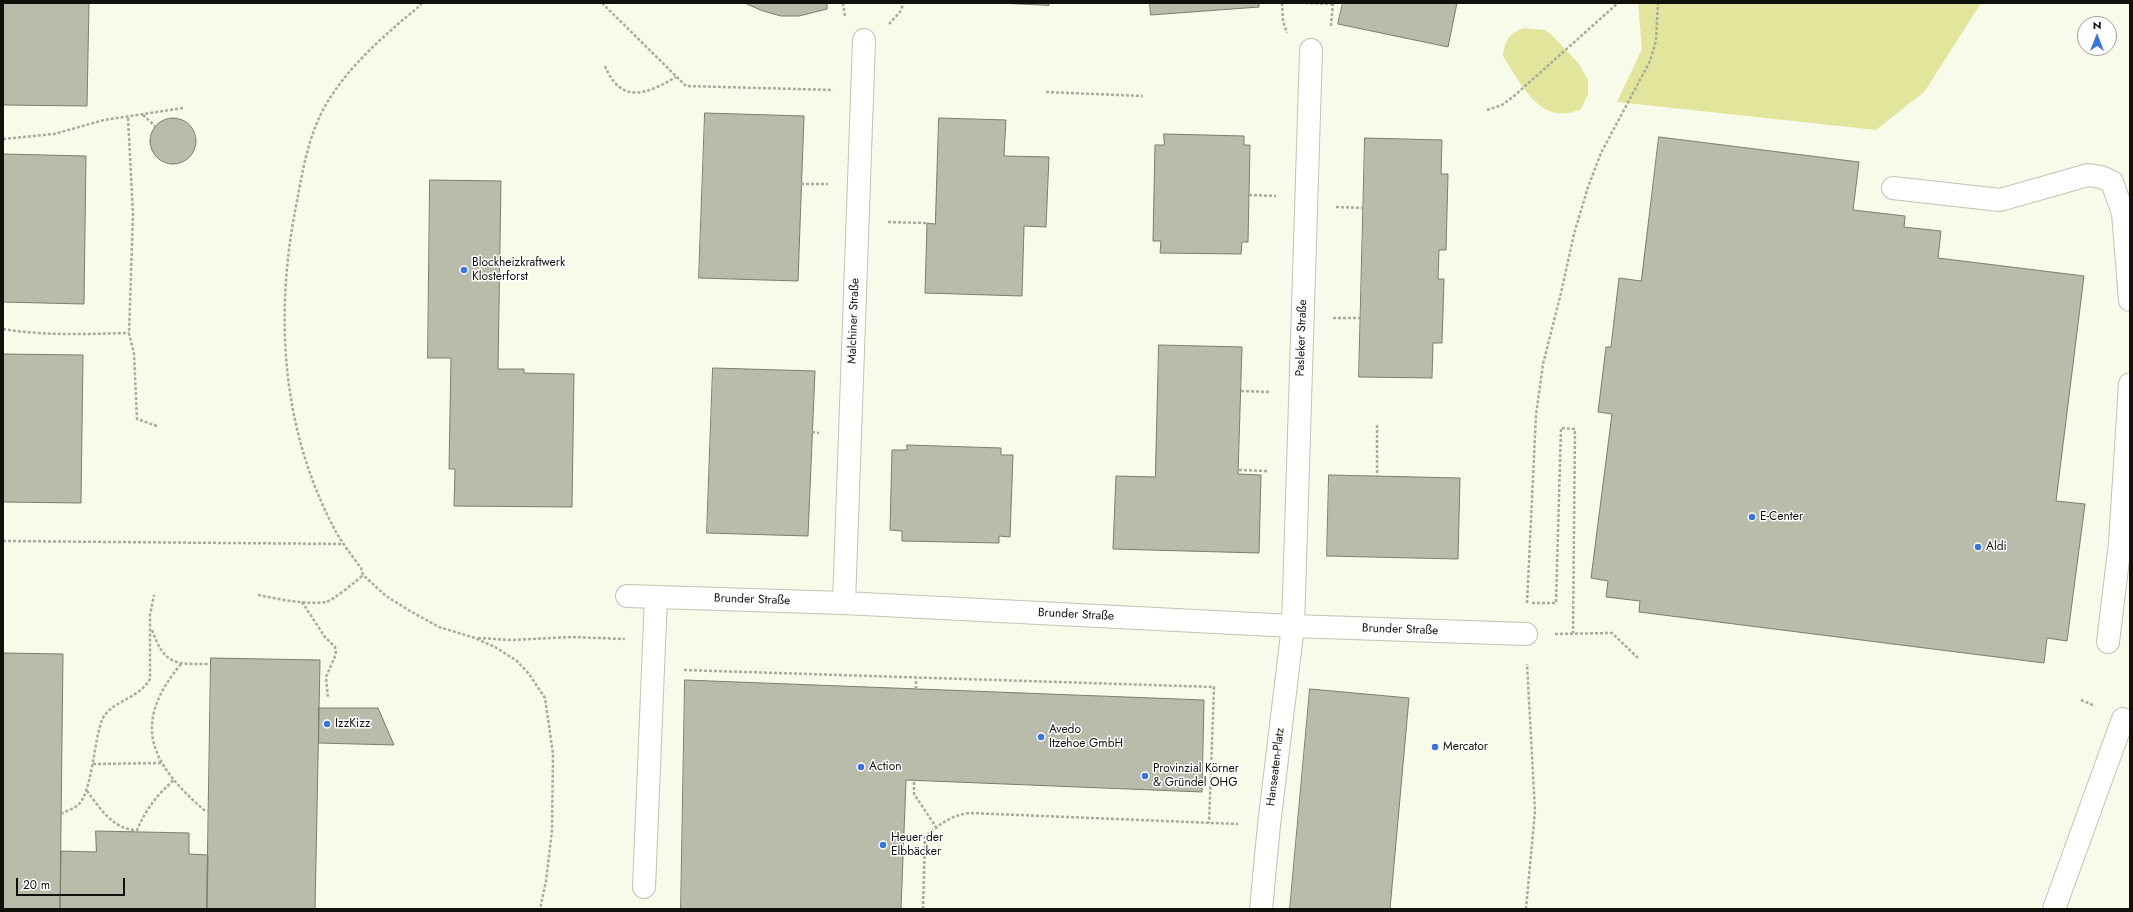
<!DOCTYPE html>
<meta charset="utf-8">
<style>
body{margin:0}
#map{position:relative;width:2133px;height:912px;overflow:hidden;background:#f9fbea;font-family:Jost,sans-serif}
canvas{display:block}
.frame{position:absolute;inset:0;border:4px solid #10110b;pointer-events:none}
.north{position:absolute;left:2077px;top:16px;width:40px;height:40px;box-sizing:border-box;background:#fff;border:1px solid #9fa09d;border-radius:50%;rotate:0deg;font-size:11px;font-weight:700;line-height:16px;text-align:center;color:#10110b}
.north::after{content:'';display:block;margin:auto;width:14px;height:18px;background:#3a73e2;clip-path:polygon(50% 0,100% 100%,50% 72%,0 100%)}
.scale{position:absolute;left:16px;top:878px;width:109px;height:18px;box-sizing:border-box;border:2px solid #10110b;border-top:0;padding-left:5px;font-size:12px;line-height:14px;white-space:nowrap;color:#10110b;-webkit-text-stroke:3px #fff;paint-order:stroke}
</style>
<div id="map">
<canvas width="2133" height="912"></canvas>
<div class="frame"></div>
<div class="north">N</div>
<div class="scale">20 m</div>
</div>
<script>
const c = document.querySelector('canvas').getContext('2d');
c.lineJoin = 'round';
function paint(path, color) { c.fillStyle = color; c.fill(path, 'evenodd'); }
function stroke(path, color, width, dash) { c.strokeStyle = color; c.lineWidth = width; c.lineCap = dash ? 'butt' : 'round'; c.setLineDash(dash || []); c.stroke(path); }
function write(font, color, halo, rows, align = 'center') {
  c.font = font + ' Jost,sans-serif'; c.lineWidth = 3; c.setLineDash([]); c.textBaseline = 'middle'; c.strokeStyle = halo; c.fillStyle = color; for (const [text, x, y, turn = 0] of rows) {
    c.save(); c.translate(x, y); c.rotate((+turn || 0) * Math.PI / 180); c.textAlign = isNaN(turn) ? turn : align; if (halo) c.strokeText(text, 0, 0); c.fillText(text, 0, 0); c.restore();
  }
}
const green = new Path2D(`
 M 1638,3 L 1981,3 L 1925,91 L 1876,130 L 1617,102 L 1642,49 Z
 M 1524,28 L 1545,30 L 1552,35 L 1579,64 L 1588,80 L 1588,94 L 1581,109 C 1541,128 1521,84 1503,56 C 1505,41 1509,33 1524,28 Z`);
const building = new Path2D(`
 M 3,3 L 89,3 L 87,106 L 3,105 Z
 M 745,3 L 827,3 L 827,9 L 799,16 L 781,16 L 763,11 Z
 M 999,3 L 1049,3 L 1049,5 Z
 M 1150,3 L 1259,3 L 1259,7 L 1151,15 Z
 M 1343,3 L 1457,3 L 1448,47 L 1338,24 Z
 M 705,113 L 804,116 L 798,281 L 699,278 Z
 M150 141a23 23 0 1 1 46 0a23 23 0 1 1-46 0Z
 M 939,118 L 1006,120 L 1004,156 L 1049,157 L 1046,227 L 1024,226 L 1022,296 L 925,293 L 927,223 L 935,224 Z
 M 1164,134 L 1244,136 L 1244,145 L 1250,145 L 1248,242 L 1242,242 L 1241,254 L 1160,253 L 1161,241 L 1153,241 L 1155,145 L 1164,145 Z
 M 1659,137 L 1859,162 L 1853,210 L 1905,216 L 1904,227 L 1941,231 L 1938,258 L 2084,276 L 2056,501 L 2085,504 L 2067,641 L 2047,638 L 2044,663 L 1639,612 L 1640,601 L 1606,597 L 1608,581 L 1591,578 L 1612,414 L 1598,412 L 1606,347 L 1611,347 L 1619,278 L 1641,281 Z
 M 1365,138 L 1442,140 L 1441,174 L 1448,174 L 1446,250 L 1439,250 L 1438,279 L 1444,279 L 1442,343 L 1433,343 L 1432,378 L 1359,377 Z
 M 3,154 L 86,156 L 84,304 L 3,302 Z
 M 430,180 L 501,181 L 498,369 L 524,369 L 524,373 L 574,374 L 572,507 L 454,506 L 455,469 L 449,469 L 451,358 L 428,358 Z
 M 1159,345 L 1242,347 L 1238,474 L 1261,475 L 1259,553 L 1113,549 L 1116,476 L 1155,477 Z
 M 3,354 L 83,355 L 81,503 L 3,502 Z
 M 713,368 L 815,371 L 808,536 L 707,533 Z
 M 907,445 L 1001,448 L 1001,455 L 1013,455 L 1010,537 L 999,536 L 999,543 L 902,541 L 902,531 L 890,530 L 892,450 L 907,450 Z
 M 1329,475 L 1460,478 L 1458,559 L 1327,556 Z
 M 3,653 L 63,654 L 60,909 L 3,909 Z
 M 211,658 L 320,660 L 315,909 L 207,909 Z
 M 685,680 L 1204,700 L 1202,792 L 906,780 L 901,909 L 681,909 Z
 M 1310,689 L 1409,698 L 1390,909 L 1290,909 Z
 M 319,708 L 378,708 L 394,745 L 319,743 Z
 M 96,831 L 189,833 L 189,854 L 208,855 L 207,909 L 60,909 L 61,851 L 96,852 Z`);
const path = new Path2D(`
 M 422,3 C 414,12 404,18 396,26 C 369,49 341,77 324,108 C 308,138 303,169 297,201 C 274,314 281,430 336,532 C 343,544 352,556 361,568 L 363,575 L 386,596 L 410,611 L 439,627 L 475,638 L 495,647 L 517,661 L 529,674 L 545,698 L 553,754 L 552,830 L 546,881 L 540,909
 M 602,3 L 686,86 L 833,90
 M 843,3 L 845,16
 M 1282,3 L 1283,21 L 1287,33
 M 1305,3 L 1333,4
 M 889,24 L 900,12 L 904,3
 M 1331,26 L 1333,3
 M 605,66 C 621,105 647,94 676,77
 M 1046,92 L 1143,96
 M 1487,110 L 1502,105 L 1514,96 L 1618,3
 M 143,115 L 155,126
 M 128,118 L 133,214 L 129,333 L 134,354 L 137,419 L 157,426
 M 3,139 L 54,134 L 104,120 L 183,108
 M 801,184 L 828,184
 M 1249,195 L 1276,196
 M 1336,207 L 1364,208
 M 888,222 L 927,223
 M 1333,318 L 1360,318
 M 3,329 C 44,336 88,334 129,333
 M 1241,391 L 1270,392
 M 1377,425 L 1377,476
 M 812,432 L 819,433
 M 1239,470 L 1267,471
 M 3,541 L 344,544
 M 258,595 C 279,599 305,605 326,602 C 332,601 358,580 363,575
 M 302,602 L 325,637 L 335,647 L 336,654 L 326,677 L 328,698
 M 1527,603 L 1536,415 L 1543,364 L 1561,293 L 1574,234 L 1588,187 L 1601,153 L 1650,61 L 1656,41 L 1658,3
 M 1532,603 L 1556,603 L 1561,428 L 1575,429 L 1573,633
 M 152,630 C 165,665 174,664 208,664
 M 1555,634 L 1612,633 L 1638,658
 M 478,638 L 511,640 L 571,637 L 625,639
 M 181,664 C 131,724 150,763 204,810 L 209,811
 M 684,670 L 1214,687 L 1209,823
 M 916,689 L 916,678
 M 2081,700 L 2095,706
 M 93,764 L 162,763
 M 914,782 L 914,794 L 936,827
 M 87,791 C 100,808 113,830 137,830 C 146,809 157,795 174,780
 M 61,814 C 66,811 73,809 78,805 C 92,793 94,740 102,720 C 110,701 138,700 150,679 L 150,615 L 154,595
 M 923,909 L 925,837 C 940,824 951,815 970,813 L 1238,824
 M 1526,909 L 1535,811 L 1527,664`);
const minor = new Path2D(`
 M 1893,188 L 2000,200 L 2088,175 L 2101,177 L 2112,182 L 2123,213 L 2130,300
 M 627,596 L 844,603 L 1293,626 L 1526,634
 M 844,603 L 864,40
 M 2108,642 L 2120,543 L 2130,384
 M 644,887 L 656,597
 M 1261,909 L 1269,825 L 1293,626 L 1311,50
 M 2054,909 L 2123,719 L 2130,722`);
const markers = [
 [464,270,4,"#3a73e2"],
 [1752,517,4,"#3a73e2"],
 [1978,547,4,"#3a73e2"],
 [327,724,4,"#3a73e2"],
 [1041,737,4,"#3a73e2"],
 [1435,747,4,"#3a73e2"],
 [861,767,4,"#3a73e2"],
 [1145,776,4,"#3a73e2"],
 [883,845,4,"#3a73e2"]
];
const poiNames = [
 ["Blockheizkraftwerk",472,263],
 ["Klosterforst",472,277],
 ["E-Center",1760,517],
 ["Aldi",1986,547],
 ["IzzKizz",335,724],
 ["Avedo",1049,730],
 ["Itzehoe GmbH",1049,744],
 ["Mercator",1443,747],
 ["Action",869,767],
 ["Provinzial Körner",1153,769],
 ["& Gründel OHG",1153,783],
 ["Heuer der",891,838],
 ["Elbbäcker",891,852]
];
const streetNames = [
 ["Malchiner Straße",854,321,-88],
 ["Pasleker Straße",1302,338,-88],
 ["Brunder Straße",752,600,2],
 ["Brunder Straße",1076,615,3],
 ["Brunder Straße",1400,630,2],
 ["Hanseaten-Platz",1276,767,-83]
];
paint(green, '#e1e69c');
paint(building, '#b9bbab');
stroke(building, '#7b7c6d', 1);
stroke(minor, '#c1c3b3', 24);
stroke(path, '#a9ab9e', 2.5, [3, 2]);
stroke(minor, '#fff', 22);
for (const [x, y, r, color] of markers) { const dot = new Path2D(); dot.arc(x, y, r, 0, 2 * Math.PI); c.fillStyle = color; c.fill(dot); stroke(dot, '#fff', 1.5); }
write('12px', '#10110b', '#fff', poiNames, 'left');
write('12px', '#10110b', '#fff', streetNames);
</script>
